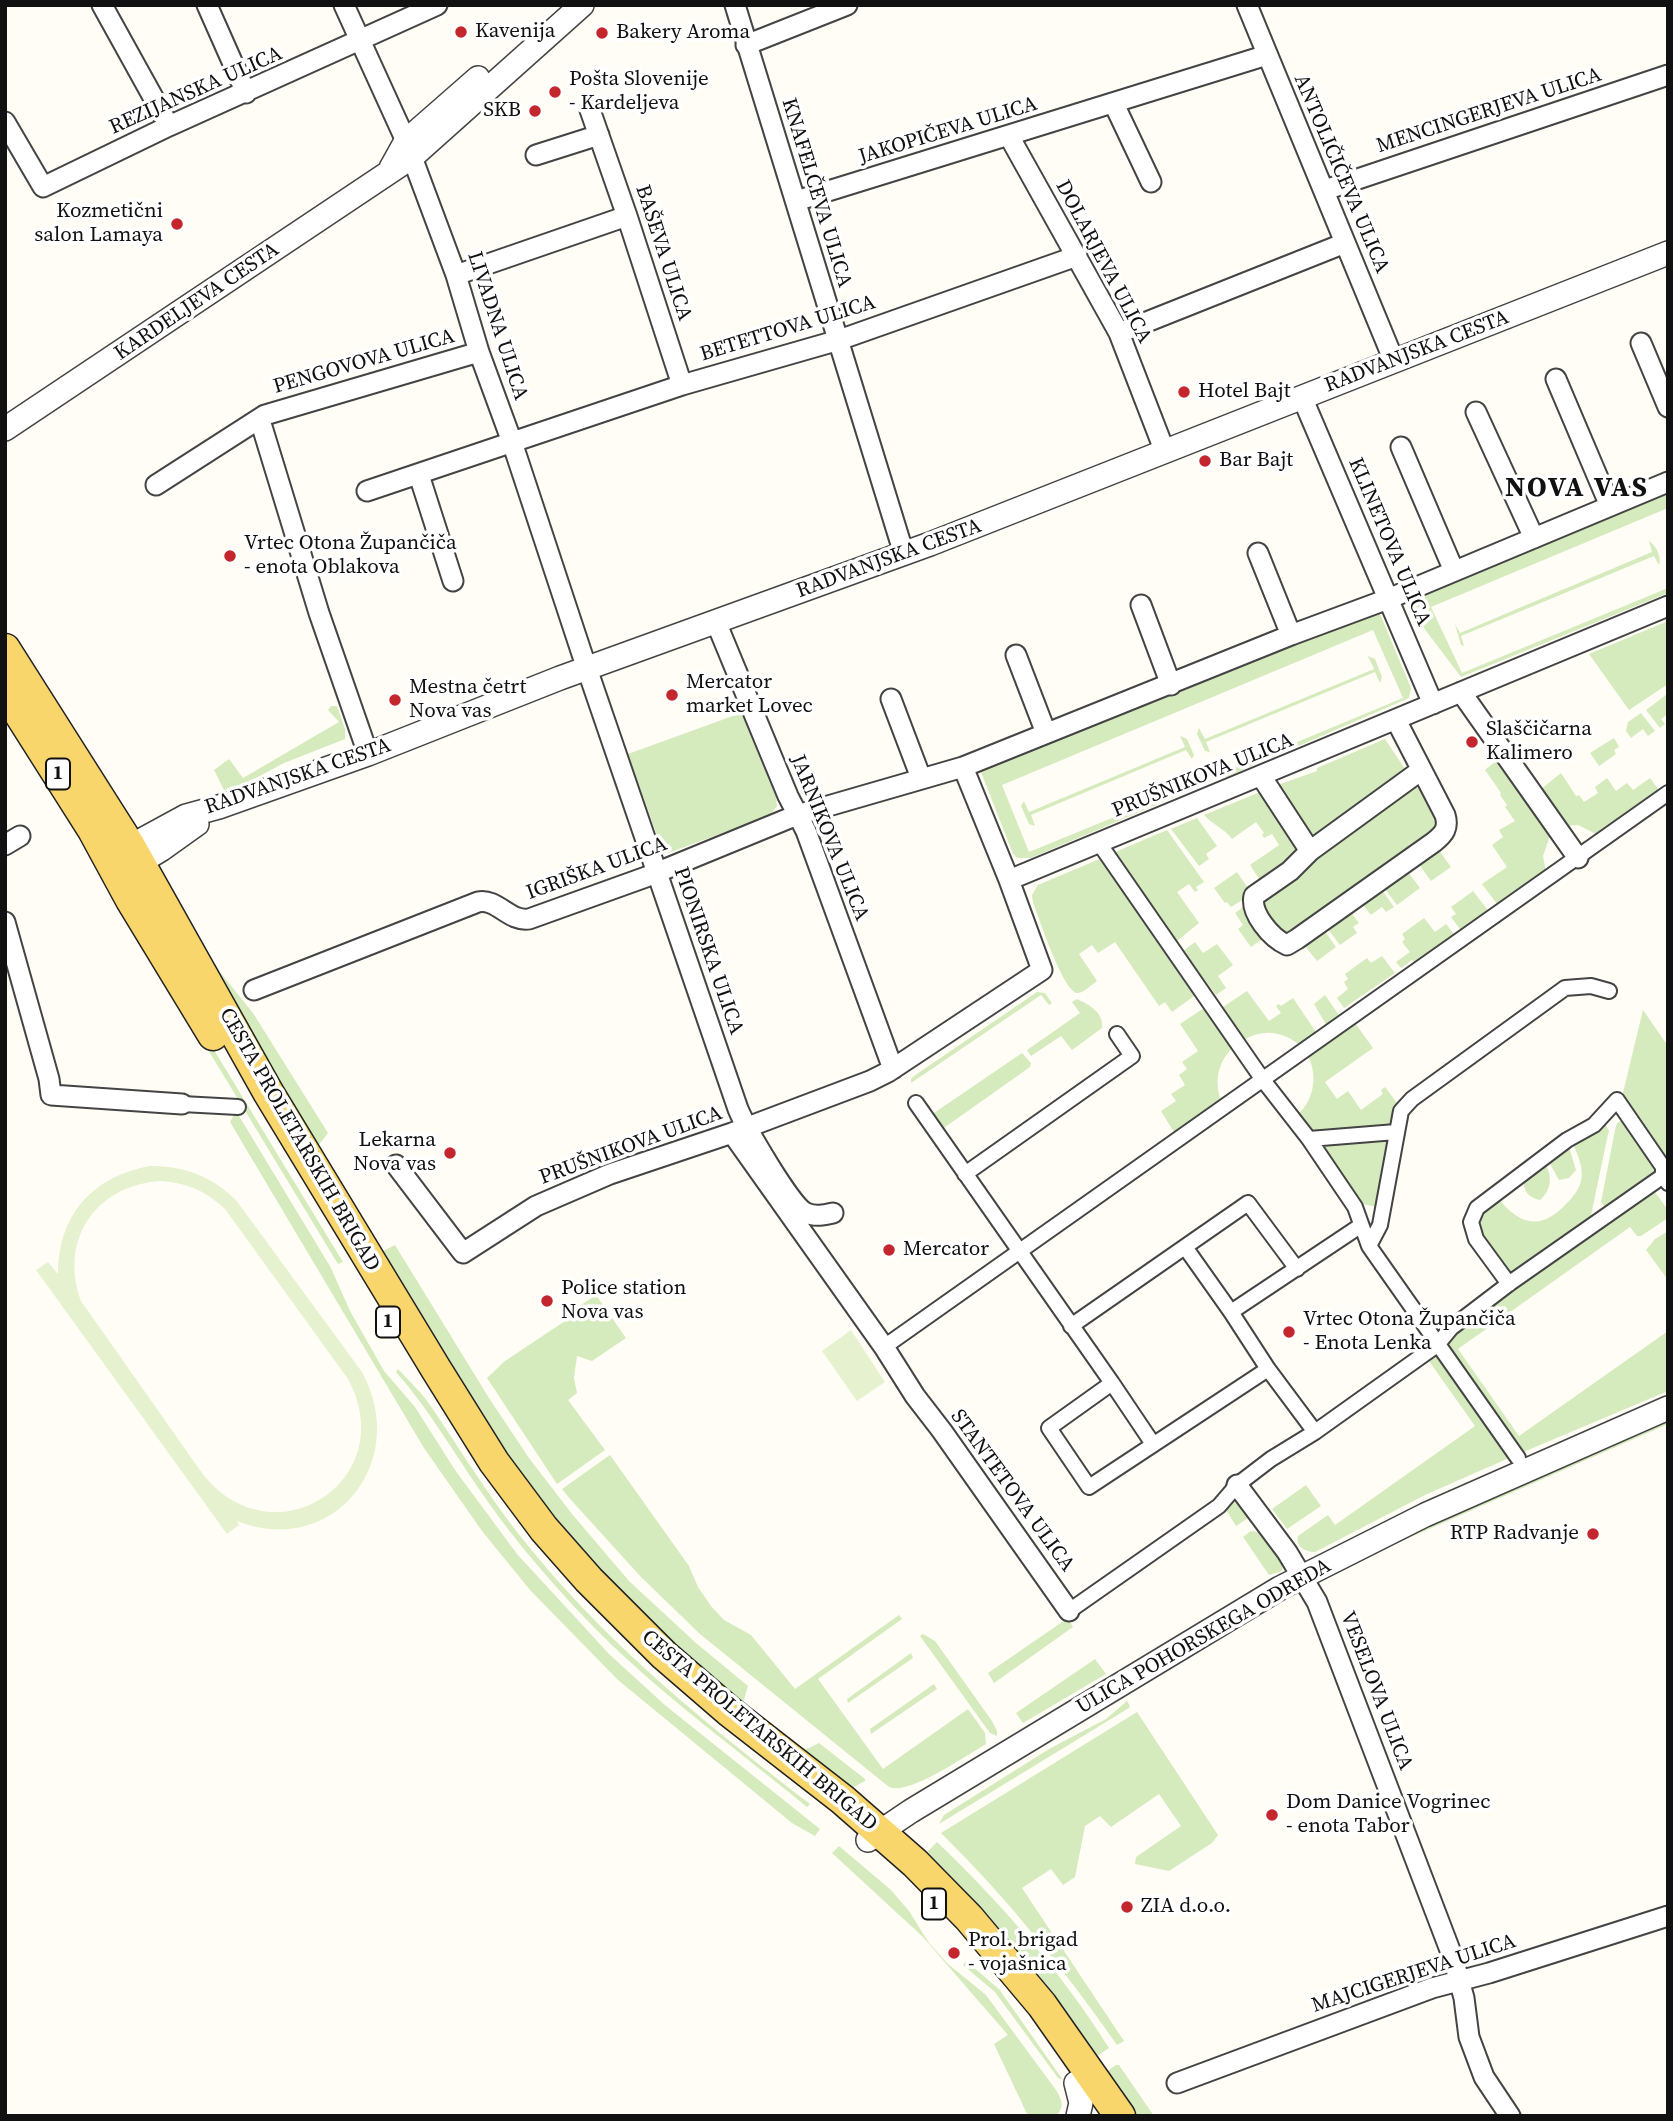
<!DOCTYPE html>
<meta charset="utf-8">
<style>
body{margin:0}
#map{position:relative;width:1673px;height:2121px;overflow:hidden;background:#fffdf5;font-family:"Source Serif 4",serif}
canvas{display:block}
.frame{position:absolute;inset:0;border:7px solid #111;pointer-events:none}
</style>
<div id="map">
<canvas width="1673" height="2121"></canvas>
<div class="frame"></div>
</div>
<script>
const c = document.querySelector('canvas').getContext('2d');
c.lineJoin = 'round';
function paint(path, color) { c.fillStyle = color; c.fill(path, 'evenodd'); }
function stroke(path, color, width, dash) { c.strokeStyle = color; c.lineWidth = width; c.lineCap = dash ? 'butt' : 'round'; c.setLineDash(dash || []); c.stroke(path); }
function write(font, color, halo, rows, align = 'center') {
  c.font = font + ' "Source Serif 4",serif'; c.lineWidth = 7; c.setLineDash([]); c.textBaseline = 'middle'; c.strokeStyle = halo; c.fillStyle = color; for (const [text, x, y, turn = 0] of rows) {
    c.save(); c.translate(x, y); c.rotate((+turn || 0) * Math.PI / 180); c.textAlign = isNaN(turn) ? turn : align; if (halo) c.strokeText(text, 0, 0); c.fillText(text, 0, 0); c.restore();
  }
}
const green = new Path2D(`
 M 1668,489 L 1668,508 L 1431,607 L 1462,673 L 1668,588 L 1668,593 L 1461,677 L 1408,607 L 1406,600 Z
 M 1649,541 C 1656,545 1662,558 1659,565 L 1654,556 L 1461,636 L 1464,646 L 1461,645 L 1455,624 L 1460,633 L 1652,552 Z
 M 1378,609 L 1411,688 L 1409,698 L 1227,777 L 1219,774 L 1215,762 L 1219,760 L 1225,772 L 1403,698 L 1373,630 L 1002,785 L 1029,852 L 1195,784 L 1191,773 L 1194,771 L 1198,782 L 1196,788 L 1031,858 L 1018,858 L 1013,854 L 979,767 Z
 M 1668,621 L 1668,684 L 1629,710 L 1589,654 Z
 M 1368,656 L 1375,659 L 1382,677 L 1380,683 L 1375,672 L 1206,742 L 1210,752 L 1205,751 L 1197,734 L 1199,728 L 1205,739 L 1374,669 Z
 M 1667,694 L 1668,714 L 1661,719 L 1665,724 L 1660,728 L 1646,710 Z
 M 331,706 L 337,706 L 345,729 L 345,739 L 284,763 L 241,786 L 224,790 L 214,770 L 229,759 L 243,778 L 339,722 L 328,710 Z
 M 741,713 L 776,797 L 777,806 L 769,816 L 668,853 L 663,852 L 628,754 Z
 M 1641,713 L 1655,731 L 1648,736 L 1643,729 L 1631,738 L 1626,731 L 1628,722 Z
 M 1180,736 L 1187,739 L 1194,755 L 1192,759 L 1186,750 L 1031,815 L 1035,826 L 1029,824 L 1021,806 L 1024,801 L 1029,812 L 1185,747 Z
 M 1614,738 L 1619,747 L 1614,750 L 1616,754 L 1599,766 L 1590,753 Z
 M 1385,739 L 1409,775 L 1314,840 L 1275,786 L 1317,771 L 1317,768 Z
 M 1496,761 L 1550,836 L 1543,856 L 1546,872 L 1500,908 L 1482,884 L 1507,867 L 1492,845 L 1503,837 L 1499,830 L 1515,821 L 1505,807 L 1507,805 L 1500,795 L 1501,793 L 1485,770 Z
 M 1561,773 L 1576,796 L 1579,795 L 1584,802 L 1598,793 L 1595,787 L 1607,778 L 1616,791 L 1627,783 L 1633,790 L 1650,778 L 1661,793 L 1598,835 L 1578,825 L 1567,826 L 1541,789 Z
 M 1411,786 L 1420,789 L 1441,827 L 1288,939 L 1262,912 L 1264,894 Z
 M 1265,790 L 1301,849 L 1263,885 L 1250,865 L 1279,845 L 1272,834 L 1264,838 L 1262,835 L 1264,833 L 1256,822 L 1232,839 C 1224,828 1213,825 1204,815 Z
 M 1197,818 L 1217,846 L 1206,854 L 1209,859 L 1199,866 L 1171,829 Z
 M 1167,830 L 1204,882 L 1196,887 L 1198,890 L 1195,892 L 1189,884 L 1177,892 L 1199,923 L 1177,941 L 1113,853 Z
 M 1436,846 L 1451,867 L 1431,881 L 1416,860 Z
 M 1102,858 L 1197,994 L 1172,1012 L 1165,1002 L 1159,1006 L 1115,942 L 1098,953 L 1092,945 L 1079,954 L 1097,981 C 1092,984 1084,993 1078,993 C 1063,993 1039,917 1033,903 L 1032,895 L 1038,885 Z
 M 1405,868 L 1420,888 L 1397,905 L 1381,884 Z
 M 1237,872 L 1252,894 L 1231,907 L 1227,902 L 1225,903 L 1214,888 Z
 M 1379,886 L 1394,907 L 1386,912 L 1382,907 L 1371,915 L 1359,900 Z
 M 1473,891 L 1490,913 L 1462,932 L 1451,917 L 1456,914 L 1451,907 Z
 M 171,893 L 220,972 L 253,1013 L 328,1133 L 317,1147 L 308,1136 Z
 M 1247,904 L 1268,935 L 1251,947 L 1238,929 L 1243,925 L 1235,913 Z
 M 1348,908 L 1359,923 L 1353,927 L 1357,933 L 1340,945 L 1324,924 Z
 M 125,913 L 161,963 L 343,1262 L 338,1264 Z
 M 1424,918 L 1435,932 L 1446,924 L 1456,937 L 1417,965 L 1412,960 L 1401,968 L 1396,962 L 1410,952 L 1402,942 L 1405,939 L 1402,934 Z
 M 1321,926 L 1336,947 L 1317,961 L 1301,941 Z
 M 1195,942 L 1203,953 L 1217,944 L 1233,965 L 1218,976 L 1226,988 L 1216,995 L 1183,951 Z
 M 1382,956 L 1395,973 L 1344,1008 L 1337,998 L 1348,989 L 1344,982 L 1348,979 L 1345,974 L 1367,958 L 1371,963 Z
 M 1247,991 L 1269,1021 L 1281,1013 L 1276,1006 L 1279,1004 L 1281,1006 L 1293,998 L 1318,1035 L 1301,1046 C 1284,1032 1266,1028 1245,1039 L 1223,1007 Z
 M 1037,992 L 1045,993 L 1052,1003 L 1049,1005 L 1041,995 L 911,1083 L 911,1079 L 914,1076 Z
 M 1325,995 L 1341,1018 L 1327,1026 L 1314,1004 Z
 M 1077,999 C 1090,1005 1104,1013 1102,1028 L 1072,1050 L 1061,1036 L 1031,1056 L 1027,1050 L 1080,1013 L 1072,1002 Z
 M 1207,1006 L 1234,1046 C 1218,1062 1214,1079 1221,1101 L 1175,1134 L 1161,1111 L 1176,1101 L 1171,1094 L 1185,1085 L 1179,1075 L 1187,1069 L 1182,1062 L 1198,1051 L 1180,1024 Z
 M 1643,1010 L 1668,1046 L 1668,1166 L 1621,1101 Z
 M 1355,1023 L 1373,1048 L 1325,1082 L 1337,1099 L 1348,1091 L 1361,1110 L 1383,1094 L 1381,1090 L 1385,1087 L 1397,1103 L 1394,1125 L 1313,1135 L 1298,1114 C 1314,1100 1318,1075 1308,1056 Z
 M 1022,1053 L 1031,1063 L 1030,1067 L 941,1130 L 931,1115 Z
 M 236,1111 L 331,1268 L 350,1311 L 384,1371 L 415,1407 L 455,1470 L 517,1554 L 609,1654 L 666,1706 L 820,1829 L 815,1836 L 792,1823 L 618,1680 L 530,1590 L 482,1531 L 424,1448 L 230,1122 Z
 M 1623,1120 L 1656,1168 L 1651,1177 L 1611,1206 L 1605,1207 L 1601,1202 L 1615,1130 L 1617,1123 Z
 M 1605,1123 L 1609,1131 L 1607,1139 L 1590,1220 L 1515,1274 L 1509,1273 L 1478,1232 L 1478,1214 L 1498,1198 C 1519,1225 1541,1231 1566,1204 C 1572,1198 1579,1190 1581,1181 C 1584,1168 1578,1156 1573,1144 Z
 M 1390,1139 L 1377,1207 L 1362,1204 L 1321,1141 Z
 M 1569,1147 L 1576,1170 L 1569,1178 L 1559,1180 L 1550,1164 Z
 M 1545,1164 C 1553,1176 1551,1191 1540,1200 C 1529,1198 1522,1190 1524,1179 Z
 M 1652,1188 L 1668,1210 L 1668,1218 L 1641,1236 L 1637,1236 L 1630,1227 L 1458,1349 L 1519,1436 L 1668,1331 L 1668,1391 L 1521,1453 L 1451,1355 C 1447,1344 1448,1340 1455,1331 L 1514,1287 L 1527,1282 L 1542,1266 Z
 M 1668,1231 L 1668,1280 L 1646,1250 L 1655,1239 Z
 M 395,1245 L 489,1398 L 529,1458 L 572,1514 L 629,1581 L 696,1643 L 748,1686 L 743,1703 L 705,1681 L 524,1491 L 381,1252 Z
 M 596,1295 L 626,1338 L 592,1361 L 577,1356 L 574,1378 L 577,1393 L 568,1400 L 605,1450 L 557,1484 L 487,1378 L 505,1361 L 583,1309 L 581,1305 Z
 M 1438,1355 L 1509,1458 L 1425,1495 L 1315,1552 C 1306,1552 1295,1547 1298,1536 L 1328,1515 L 1335,1525 L 1475,1426 L 1429,1361 Z
 M 398,1369 C 409,1381 421,1392 430,1405 C 464,1455 495,1507 534,1553 C 614,1650 711,1728 810,1804 L 807,1807 C 726,1740 640,1680 569,1601 C 537,1566 506,1529 479,1489 C 452,1450 428,1408 396,1372 Z
 M 1668,1417 L 1668,1424 L 1386,1548 L 1334,1573 L 1370,1551 Z
 M 610,1455 L 689,1566 L 698,1587 L 711,1606 L 724,1620 L 751,1635 L 795,1689 L 899,1615 L 902,1619 L 818,1679 L 883,1769 L 968,1709 L 985,1733 L 986,1744 C 967,1755 908,1796 889,1787 L 700,1634 L 641,1577 L 571,1500 L 562,1489 Z
 M 1306,1485 L 1321,1506 L 1287,1529 L 1272,1509 Z
 M 1233,1502 L 1247,1508 L 1251,1516 L 1236,1526 L 1225,1508 Z
 M 1251,1531 L 1263,1533 L 1283,1562 L 1282,1571 L 1269,1575 L 1243,1537 Z
 M 1068,1618 L 1073,1627 L 994,1683 L 988,1673 Z
 M 923,1634 L 935,1641 L 992,1721 L 997,1731 L 997,1736 L 990,1733 L 920,1636 Z
 M 911,1653 L 913,1658 L 848,1703 L 847,1699 Z
 M 1095,1659 L 1106,1674 L 1023,1723 L 1016,1713 Z
 M 934,1684 L 937,1689 L 871,1734 L 870,1729 Z
 M 1127,1701 L 1130,1706 L 1129,1708 L 939,1824 L 944,1815 L 1049,1749 L 1106,1719 Z
 M 1137,1712 L 1218,1835 L 1212,1843 L 1169,1871 L 1135,1864 L 1136,1857 L 1181,1826 L 1159,1794 L 1111,1827 L 1100,1816 L 1085,1826 L 1075,1877 L 1063,1885 L 1051,1869 L 1022,1888 L 1124,2041 L 1117,2045 C 1064,1969 1007,1898 941,1833 Z
 M 819,1743 L 865,1779 L 865,1781 L 845,1792 L 803,1751 Z
 M 937,1842 C 1001,1903 1062,1973 1109,2048 L 1091,2060 L 922,1857 Z
 M 839,1846 L 891,1890 L 909,1911 L 929,1943 L 948,1964 L 986,1995 L 1056,2090 C 1062,2100 1065,2107 1056,2116 L 1028,2116 L 994,2044 L 1008,2035 L 923,1937 L 832,1853 Z
 M 966,1961 L 999,1989 L 1063,2080 L 1058,2078 L 995,1992 L 963,1965 Z
 M 1116,2065 L 1119,2065 L 1154,2116 L 1129,2116 L 1106,2072 Z`);
const pitch = new Path2D(`
 M 149,1166 C 185,1166 211,1176 236,1200 L 362,1372 C 411,1462 333,1559 237,1521 L 239,1525 L 227,1534 L 36,1270 L 48,1262 L 58,1274 C 58,1215 92,1177 149,1166 ZM 161,1181 C 187,1183 206,1191 225,1209 L 348,1379 C 403,1481 272,1564 202,1473 L 81,1301 C 59,1239 96,1185 161,1181 Z
 M 851,1330 L 885,1382 L 857,1401 L 822,1351 Z`);
const pedestrian = new Path2D(`
 M 1099,843 L 1263,1080 L 1309,1139 L 1355,1207 L 1369,1246 L 1518,1458
 M 916,1103 L 1112,1383 L 1049,1428 L 1089,1487 L 1268,1369
 M 182,1104 L 238,1107
 M 1309,1139 L 1396,1132
 M 965,1174 L 1132,1056 L 1117,1034
 M 1369,1246 L 1380,1225 L 1401,1111 L 1412,1099 L 1565,988 L 1591,986 L 1609,991
 M 1185,1247 L 1231,1312
 M 1509,1284 L 1476,1239 L 1471,1222 L 1477,1208 L 1567,1140 L 1594,1125 L 1617,1100 L 1663,1167 L 1663,1176
 M 1071,1326 L 1248,1203 L 1297,1269
 M 884,1347 L 1668,793
 M 1112,1383 L 1153,1444
 M 1315,1432 L 1268,1369 L 1231,1312 L 1360,1226
 M 1069,1611 L 1219,1506 L 1237,1485 L 1271,1459 L 1315,1432 L 1437,1345 L 1451,1328 L 1510,1283 L 1663,1176 L 1668,1183`);
const minor = new Path2D(`
 M 102,5 L 169,126
 M 207,5 L 246,93
 M 344,5 L 406,141 L 456,275 L 479,352 L 512,442 L 582,654 L 738,1109 C 746,1128 790,1205 806,1213 C 815,1217 824,1215 833,1213
 M 735,5 L 904,554
 M 1247,5 L 1394,361
 M 746,45 L 847,5
 M 1114,104 L 1151,182
 M 590,110 L 627,216 L 682,385
 M 5,122 L 43,187 L 169,126 L 437,5
 M 1009,136 L 1119,333 L 1165,452
 M 536,155 L 599,135
 M 1325,190 L 1668,75
 M 796,201 L 1267,55
 M 456,275 L 627,216
 M 1119,333 L 1345,243
 M 1641,343 L 1668,407
 M 1556,379 L 1610,506
 M 1302,397 L 1433,704
 M 1476,412 L 1534,538
 M 260,420 L 319,613 L 368,754
 M 1401,447 L 1454,571
 M 419,475 L 453,581
 M 156,485 L 265,415 L 479,352
 M 367,491 L 682,385 L 839,340 L 1077,256
 M 1258,553 L 1291,635
 M 1141,605 L 1171,685
 M 716,622 L 788,796 L 806,831 L 893,1069
 M 1016,655 L 1046,733
 M 1461,692 L 1578,858
 M 891,699 L 921,778
 M 1396,720 L 1445,815 C 1449,828 1444,834 1434,842 L 1297,939 L 1287,945 C 1271,938 1250,913 1254,896 L 1290,871 L 1310,851 L 1420,771
 M 963,767 L 1009,880
 M 1261,776 L 1310,851
 M 5,845 L 20,836
 M 5,922 L 49,1079 L 51,1095 L 182,1104
 M 254,990 L 478,902 C 497,898 509,922 529,919 L 646,877 L 797,815 L 963,767 L 1291,635 L 1388,599 L 1668,482
 M 732,1133 L 884,1347 L 915,1396 L 942,1431 L 1069,1611
 M 396,1165 L 463,1253 L 536,1206 L 610,1174 L 732,1133 L 870,1081 L 888,1072 L 1042,970 L 1009,880 L 1668,606
 M 1237,1485 L 1287,1552 L 1317,1602 L 1453,1958 L 1464,1998 L 1469,2037 L 1484,2077 L 1510,2116
 M 1177,2083 L 1432,1988 L 1489,1973 L 1668,1916`);
const tertiary = new Path2D(`
 M 391,168 L 406,141 L 478,78
 M 5,429 L 412,157 L 582,5
 M 118,853 L 186,816 L 219,807 L 368,754 L 560,678 L 930,544 L 1668,253
 M 127,870 L 162,849 L 197,824
 M 868,1840 L 911,1811 L 1280,1588 L 1425,1515 L 1668,1408
 M 1076,2083 L 1081,2103 L 1078,2116`);
const primary = new Path2D(`
 M 5,649 L 130,846 L 268,1092 L 436,1369 L 494,1462 L 544,1529 L 589,1580 L 664,1655 L 730,1712 L 843,1800 L 915,1863 L 969,1918 L 1042,2005 L 1120,2116
 M 5,691 L 93,830 L 131,900 L 213,1035`);
const markers = [
 [461,32,7,"#c4262e"],
 [602,33,7,"#c4262e"],
 [555,92,7,"#c4262e"],
 [535,111,7,"#c4262e"],
 [177,224,7,"#c4262e"],
 [1184,392,7,"#c4262e"],
 [1205,461,7,"#c4262e"],
 [230,556,7,"#c4262e"],
 [672,695,7,"#c4262e"],
 [395,700,7,"#c4262e"],
 [1472,742,7,"#c4262e"],
 [450,1153,7,"#c4262e"],
 [889,1250,7,"#c4262e"],
 [547,1301,7,"#c4262e"],
 [1289,1332,7,"#c4262e"],
 [1593,1534,7,"#c4262e"],
 [1272,1815,7,"#c4262e"],
 [1127,1907,7,"#c4262e"],
 [954,1953,7,"#c4262e"]
];
const shields = [
 [58,774,24],
 [388,1322,24],
 [934,1904,24]
];
const shieldNames = [
 ["1",58,774],
 ["1",388,1322],
 ["1",934,1904]
];
const poiNames = [
 ["Kavenija",475,32],
 ["Bakery Aroma",616,33],
 ["Pošta Slovenije",569,80],
 ["- Kardeljeva",569,104],
 ["SKB",521,111,"right"],
 ["Kozmetični",163,212,"right"],
 ["salon Lamaya",163,236,"right"],
 ["Hotel Bajt",1198,392],
 ["Bar Bajt",1219,461],
 ["Vrtec Otona Župančiča",244,544],
 ["- enota Oblakova",244,568],
 ["Mercator",686,683],
 ["market Lovec",686,707],
 ["Mestna četrt",409,688],
 ["Nova vas",409,712],
 ["Slaščičarna",1486,730],
 ["Kalimero",1486,754],
 ["Lekarna",436,1141,"right"],
 ["Nova vas",436,1165,"right"],
 ["Mercator",903,1250],
 ["Police station",561,1289],
 ["Nova vas",561,1313],
 ["Vrtec Otona Župančiča",1303,1320],
 ["- Enota Lenka",1303,1344],
 ["RTP Radvanje",1579,1534,"right"],
 ["Dom Danice Vogrinec",1286,1803],
 ["- enota Tabor",1286,1827],
 ["ZIA d.o.o.",1141,1907],
 ["Prol. brigad",968,1941],
 ["- vojašnica",968,1965]
];
const streetNames = [
 ["REZIJANSKA ULICA",196,91,-24],
 ["MENCINGERJEVA ULICA",1489,111,-18],
 ["JAKOPIČEVA ULICA",948,131,-17],
 ["ANTOLIČIČEVA ULICA",1341,174,67],
 ["KNAFELČEVA ULICA",816,193,73],
 ["BAŠEVA ULICA",663,253,72],
 ["DOLARJEVA ULICA",1103,262,62],
 ["KARDELJEVA CESTA",197,302,-34],
 ["LIVADNA ULICA",497,326,72],
 ["BETETTOVA ULICA",788,329,-17],
 ["RADVANJSKA CESTA",1417,352,-21],
 ["PENGOVOVA ULICA",364,362,-16],
 ["KLINETOVA ULICA",1389,542,67],
 ["RADVANJSKA CESTA",889,559,-20],
 ["PRUŠNIKOVA ULICA",1203,776,-22],
 ["RADVANJSKA CESTA",298,777,-19],
 ["JARNIKOVA ULICA",829,838,68],
 ["IGRIŠKA ULICA",597,869,-20],
 ["PIONIRSKA ULICA",708,951,71],
 ["CESTA PROLETARSKIH BRIGAD",299,1140,60],
 ["PRUŠNIKOVA ULICA",631,1146,-20],
 ["STANTETOVA ULICA",1012,1491,54],
 ["ULICA POHORSKEGA ODREDA",1204,1637,-30],
 ["VESELOVA ULICA",1376,1691,69],
 ["CESTA PROLETARSKIH BRIGAD",759,1731,40],
 ["MAJCIGERJEVA ULICA",1414,1974,-18]
];
const districtNames = [
 ["NOVA VAS",1577,489]
];
paint(green, '#d5ebbd');
paint(pitch, '#e6f2cf');
stroke(pedestrian, '#444', 18);
stroke(minor, '#444', 23);
stroke(tertiary, '#444', 26);
stroke(primary, '#222', 33);
stroke(pedestrian, '#fff', 14);
stroke(minor, '#fff', 19);
stroke(tertiary, '#fff', 23);
stroke(primary, '#f9d66b', 30);
for (const [x, y, r, color] of markers) { const dot = new Path2D(); dot.arc(x, y, r, 0, 2 * Math.PI); c.fillStyle = color; c.fill(dot); stroke(dot, '#fff', 2.5); }
for (const [x, y, w] of shields) { const box = new Path2D(); box.roundRect(x - w / 2, y - 15.5, w, 31, 5); c.fillStyle = '#fff'; c.fill(box); stroke(box, '#111', 2); }
write('bold 19px', '#111', null, shieldNames);
write('21px', '#111', '#fff', poiNames, 'left');
write('21px', '#111', '#fff', streetNames);
c.letterSpacing = '2px';
write('bold 28px', '#111', '#fff', districtNames);
c.letterSpacing = '0px';
</script>
